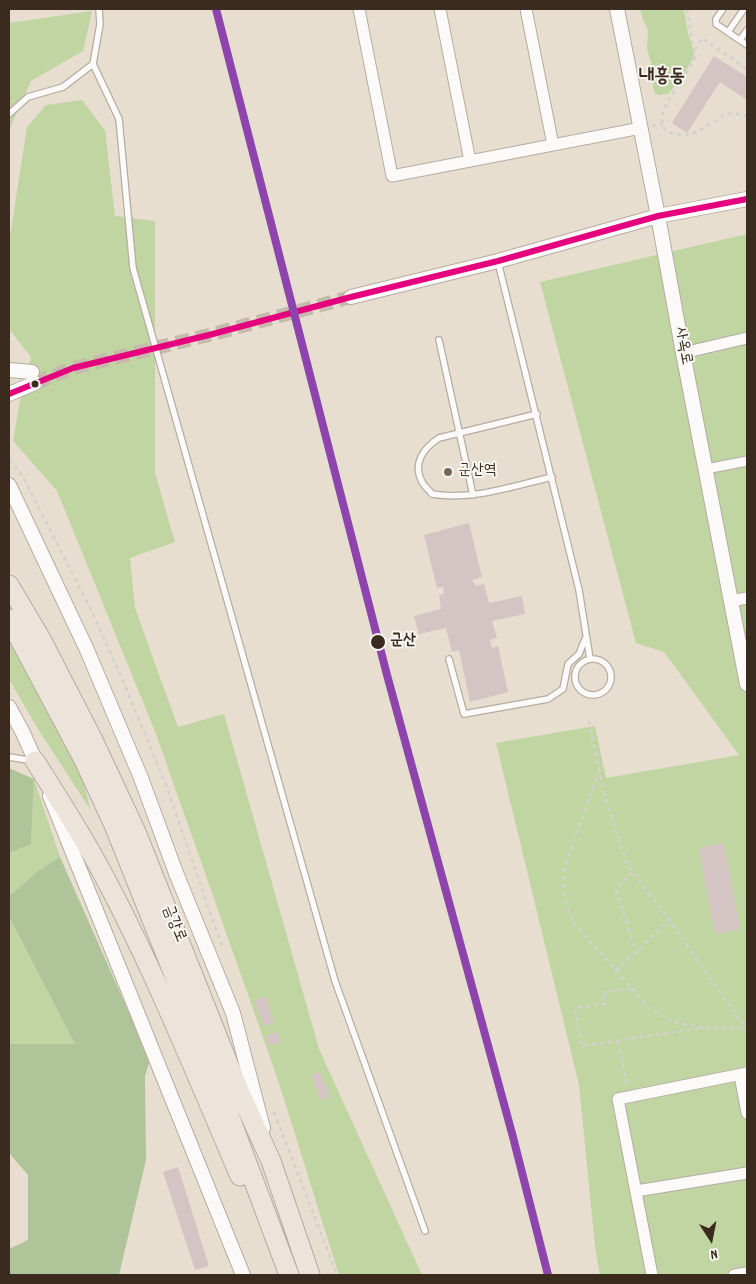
<!DOCTYPE html>
<meta charset="utf-8">
<style>
body{margin:0}
#map{position:relative;width:756px;height:1284px;overflow:hidden;background:#e8ded0;font-family:Dekko,sans-serif}
canvas{display:block}
.frame{position:absolute;inset:0;border:10px solid #3b2a1e;pointer-events:none}
.north{position:absolute;left:686px;top:1214px;width:50px;height:50px;-webkit-text-stroke:4px #f6f6f2;paint-order:stroke;rotate:169deg;font-size:14px;font-weight:700;line-height:20px;text-align:center;color:#3b2a1e}
.north::after{content:'';display:block;margin:auto;width:18px;height:22px;background:#3b2a1e;clip-path:polygon(50% 0,100% 100%,50% 72%,0 100%)}
</style>
<div id="map">
<canvas width="756" height="1284"></canvas>
<div class="frame"></div>
<div class="north">N</div>
</div>
<script>
const c = document.querySelector('canvas').getContext('2d');
c.lineJoin = 'round';
function paint(path, color) { c.fillStyle = color; c.fill(path, 'evenodd'); }
function stroke(path, color, width, dash) { c.strokeStyle = color; c.lineWidth = width; c.lineCap = dash ? 'butt' : 'round'; c.setLineDash(dash || []); c.stroke(path); }
function write(font, color, halo, rows, align = 'center') {
  c.font = font + ' Dekko,"Poor Story",sans-serif'; c.lineWidth = 4; c.setLineDash([]); c.textBaseline = 'middle'; c.strokeStyle = halo; c.fillStyle = color; for (const [text, x, y, turn = 0] of rows) {
    c.save(); c.translate(x, y); c.rotate((+turn || 0) * Math.PI / 180); c.textAlign = isNaN(turn) ? turn : align; if (halo) c.strokeText(text, 0, 0); c.fillText(text, 0, 0); c.restore();
  }
}
const green = new Path2D(`
 M 640,9 L 684,9 L 688,33 L 693,48 L 694,57 L 679,82 L 668,94 L 659,95 L 655,93 L 653,88 L 654,72 L 647,49 L 648,30 L 643,20 Z
 M 92,11 L 83,51 L 31,81 L 9,130 L 9,23 Z
 M 82,100 L 105,130 L 115,216 L 155,221 L 155,473 L 175,542 L 130,558 L 135,608 L 178,727 L 224,714 L 319,1049 L 422,1275 L 339,1275 L 278,1080 L 156,734 L 57,491 L 13,441 L 19,405 L 31,357 L 9,329 L 9,243 L 27,127 L 46,105 Z
 M 747,234 L 747,1275 L 600,1275 L 595,1246 L 579,1085 L 496,743 L 595,726 L 606,778 L 739,755 L 664,652 L 636,643 L 540,282 Z
 M 9,641 L 83,778 L 90,809 L 38,729 L 9,679 Z
 M 34,779 L 60,857 L 39,870 L 9,896 L 9,853 L 31,844 Z
 M 9,917 L 18,935 L 76,1045 L 9,1044 Z`);
const forest = new Path2D(`
 M 9,768 L 34,779 L 31,844 L 9,853 Z
 M 60,857 L 150,1060 L 145,1076 L 146,1160 L 119,1275 L 9,1275 L 9,1249 L 28,1240 L 28,1175 L 9,1153 L 9,1044 L 75,1044 L 9,917 L 9,896 L 39,870 Z`);
const building = new Path2D(`
 M 714,56 L 747,77 L 747,100 L 720,82 L 687,133 L 672,123 Z
 M 469,523 L 482,577 L 472,580 L 476,586 L 484,584 L 489,603 L 522,596 L 525,614 L 492,621 L 497,638 L 490,640 L 492,648 L 498,646 L 508,692 L 470,702 L 459,650 L 452,652 L 446,628 L 419,634 L 414,616 L 441,609 L 439,595 L 444,594 L 443,587 L 437,588 L 424,535 Z
 M 724,843 L 740,929 L 715,934 L 699,848 Z
 M 266,997 L 274,1023 L 263,1026 L 255,1000 Z
 M 279,1032 L 281,1042 L 269,1046 L 266,1035 Z
 M 320,1072 L 330,1097 L 321,1100 L 311,1075 Z
 M 178,1167 L 209,1266 L 195,1270 L 163,1172 Z`);
const tertiaryTunnel = new Path2D(`
 M 35,383 L 73,368 L 209,335 L 351,297`);
const path = new Path2D(`
 M 687,9 L 695,59 C 687,74 667,98 663,113 C 661,119 662,126 666,131 C 694,143 704,124 728,114 L 734,113 L 747,116
 M 695,50 L 702,38 L 747,69
 M 652,126 L 663,124
 M 9,460 L 20,471 L 93,614 L 121,676 L 166,785 L 222,947
 M 589,721 L 605,797 L 628,866 L 669,920 L 738,1017 L 747,1026
 M 599,770 L 564,869 C 562,890 565,906 575,924 L 649,1008 L 671,1021 L 704,1028 L 747,1028
 M 632,872 L 616,889 L 636,952
 M 616,971 L 669,920
 M 631,988 L 602,993 L 605,1004 L 575,1008 L 582,1046 L 700,1028
 M 618,1041 L 627,1086
 M 274,1112 L 337,1275`);
const service = new Path2D(`
 M 723,9 L 716,19 L 716,24 L 747,45
 M 728,32 L 744,9
 M 740,40 L 747,30
 M 93,64 L 119,119 L 133,268 L 335,981 L 425,1231
 M 9,114 L 28,97 L 63,87 L 93,64 L 100,24 L 99,9
 M 498,262 L 579,590 L 590,659
 M 439,340 L 473,495
 M 537,414 L 439,438 C 424,448 412,463 422,482 C 424,486 429,490 432,494 C 472,501 513,486 552,477
 M575 677a18 18 0 1 1 36 0a18 18 0 1 1-36 0Z
 M 449,659 L 464,714 L 548,699 L 563,689 L 568,664 L 579,654 L 585,639
 M 9,757 L 34,761`);
const pedestrian = new Path2D(`
 M 706,469 L 747,461`);
const minor = new Path2D(`
 M 359,9 L 392,176 L 641,128
 M 440,9 L 470,161
 M 526,9 L 553,145
 M 683,353 L 747,338
 M 731,601 L 747,598
 M 740,1075 L 747,1113
 M 636,1191 L 747,1173
 M 652,1275 L 618,1099 L 747,1073
 M 734,1275 L 747,1273`);
const tertiary = new Path2D(`
 M 617,9 L 658,216 L 683,353 L 747,684
 M 351,297 L 498,261 L 658,216 L 747,199
 M 9,370 L 32,372
 M 9,394 L 35,383
 M 9,485 L 87,650 L 141,778 L 176,873 L 233,1013 L 263,1128
 M 9,707 L 23,733 L 39,769
 M 50,796 L 243,1275`);
const trunk = new Path2D(`
 M 9,585 L 41,639 L 92,738 L 136,832 L 239,1091 L 271,1161 L 310,1275
 M 9,619 L 84,760 L 114,825 L 211,1067 L 289,1275
 M 35,761 C 57,796 79,830 98,865 C 153,966 195,1072 240,1176`);
const bus1 = new Path2D(`
 M 9,394 L 73,368 L 209,335 L 351,297 L 498,261 L 658,216 L 747,199`);
const rail1 = new Path2D(`
 M 216,9 L 387,675 L 513,1137 L 548,1275`);
const markers = [
 [35,384,4.5,"#3b2a1e"],
 [448,472,5,"#78695c"],
 [378,642,8,"#3b2a1e"]
];
const streetNames = [
 ["사옥로",682,346,79],
 ["금강로",173,924,68]
];
const poiNames = [
 ["군산역",458,472]
];
const stopNames = [
 ["군산",390,642]
];
const quarterNames = [
 ["내흥동",662,78]
];
paint(green, '#c0d5a2');
paint(forest, '#afc599');
paint(building, '#d4c4c3');
stroke(tertiaryTunnel, '#c5baac', 14, [14, 7]);
stroke(service, '#b5aca3', 8);
stroke(pedestrian, '#b5aca3', 11);
stroke(minor, '#b5aca3', 13);
stroke(tertiary, '#b5aca3', 16);
stroke(trunk, '#b5aca3', 21);
stroke(path, '#d4d0cd', 2.5, [4, 4]);
stroke(service, '#fcfaf8', 5.5);
stroke(pedestrian, '#fcfaf8', 9);
stroke(minor, '#fcfaf8', 11);
stroke(tertiary, '#fcfaf8', 14);
stroke(trunk, '#ece4db', 19);
stroke(bus1, '#e5007d', 6);
stroke(rail1, '#8e44ad', 8);
for (const [x, y, r, color] of markers) { const dot = new Path2D(); dot.arc(x, y, r, 0, 2 * Math.PI); c.fillStyle = color; c.fill(dot); stroke(dot, '#f6f6f2', 2); }
write('16px', '#3b2a1e', '#f6f6f2', streetNames);
write('16px', '#3b2a1e', '#f6f6f2', poiNames, 'left');
write('bold 16px', '#3b2a1e', '#f6f6f2', stopNames, 'left');
write('bold 19px', '#3b2a1e', '#f6f6f2', quarterNames);
</script>
